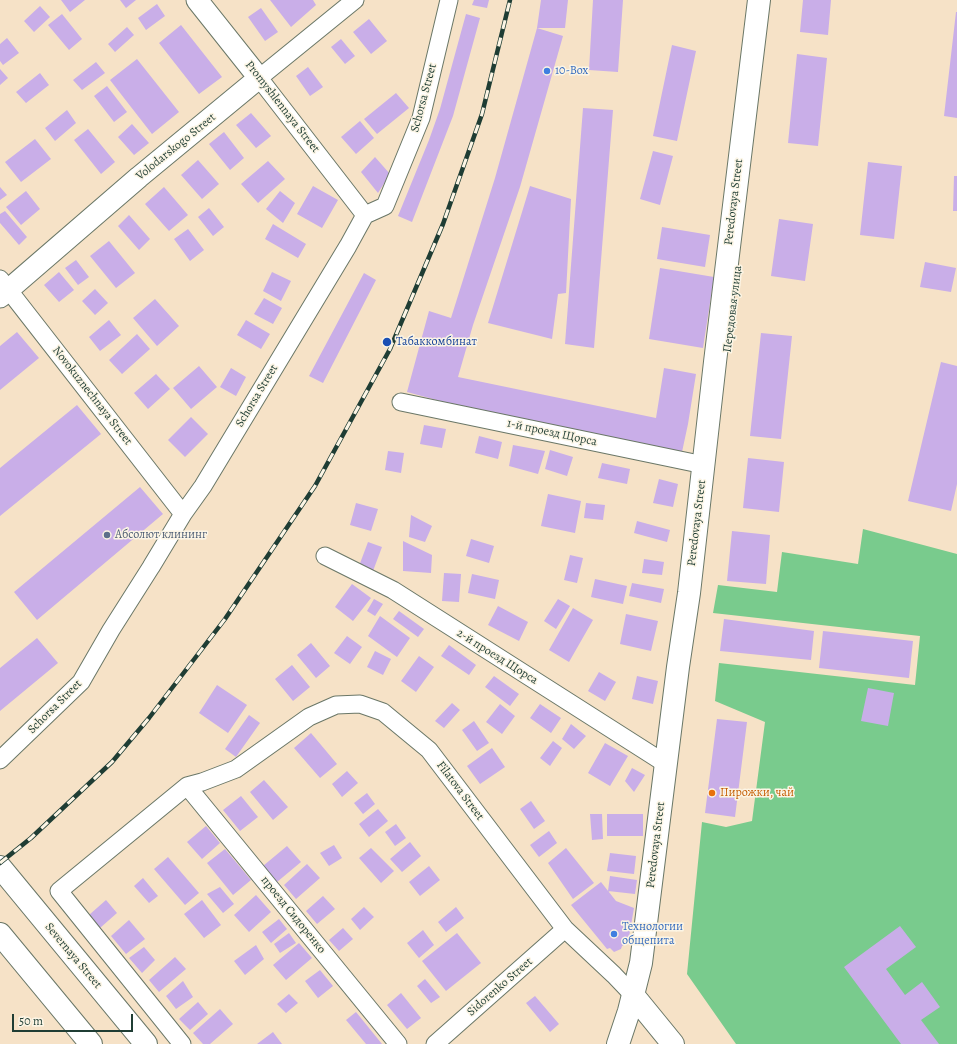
<!DOCTYPE html>
<meta charset="utf-8">
<style>
body{margin:0}
#map{position:relative;width:957px;height:1044px;overflow:hidden;background:#f6e2c7;font-family:Alegreya,serif}
canvas{display:block}
.scale{position:absolute;left:12px;top:1014px;width:121px;height:18px;box-sizing:border-box;border:2px solid #1f3d34;border-top:0;padding-left:5px;font-size:12px;line-height:14px;white-space:nowrap;color:#1f3d34;-webkit-text-stroke:3px #fcf5e5;paint-order:stroke}
</style>
<div id="map">
<canvas width="957" height="1044"></canvas>
<div class="scale">50 m</div>
</div>
<script>
const c = document.querySelector('canvas').getContext('2d');
c.lineJoin = 'round';
function paint(path, color) { c.fillStyle = color; c.fill(path, 'evenodd'); }
function stroke(path, color, width, dash) { c.strokeStyle = color; c.lineWidth = width; c.lineCap = dash ? 'butt' : 'round'; c.setLineDash(dash || []); c.stroke(path); }
function write(font, color, halo, rows, align = 'center') {
  c.font = font + ' Alegreya,serif'; c.lineWidth = 3; c.setLineDash([]); c.textBaseline = 'middle'; c.strokeStyle = halo; c.fillStyle = color; for (const [text, x, y, turn = 0] of rows) {
    c.save(); c.translate(x, y); c.rotate((+turn || 0) * Math.PI / 180); c.textAlign = isNaN(turn) ? turn : align; if (halo) c.strokeText(text, 0, 0); c.fillText(text, 0, 0); c.restore();
  }
}
const green = new Path2D(`
 M 863,529 L 957,554 L 957,1044 L 736,1044 L 687,974 L 702,822 L 726,827 L 752,821 L 765,722 L 715,701 L 719,663 L 915,685 L 920,636 L 713,613 L 718,585 L 777,592 L 782,552 L 858,564 Z`);
const building = new Path2D(`
 M 61,0 L 85,0 L 70,12 Z
 M 120,0 L 136,0 L 126,8 Z
 M 270,0 L 313,0 L 316,5 L 291,27 Z
 M 474,0 L 489,0 L 487,8 L 472,5 Z
 M 541,0 L 568,0 L 565,28 L 537,28 L 563,36 L 520,187 L 473,325 L 458,377 L 656,418 L 664,368 L 696,374 L 688,424 L 682,452 L 451,404 L 407,392 L 429,311 L 451,318 L 495,178 L 537,28 Z
 M 593,0 L 623,0 L 618,72 L 589,70 Z
 M 803,0 L 831,0 L 828,35 L 800,32 Z
 M 157,4 L 165,16 L 146,30 L 138,18 Z
 M 40,6 L 50,17 L 34,32 L 24,21 Z
 M 261,8 L 278,32 L 265,41 L 248,17 Z
 M 956,12 L 957,12 L 957,118 L 944,116 Z
 M 62,14 L 82,39 L 69,50 L 48,25 Z
 M 466,14 L 480,18 L 453,116 L 412,222 L 398,216 L 429,140 L 440,109 Z
 M 369,19 L 387,41 L 371,54 L 353,32 Z
 M 181,25 L 222,77 L 199,94 L 159,43 Z
 M 127,27 L 134,35 L 115,52 L 108,44 Z
 M 7,38 L 19,53 L 3,65 L 0,61 L 0,44 Z
 M 341,39 L 355,56 L 345,64 L 331,47 Z
 M 672,45 L 696,51 L 677,141 L 653,136 Z
 M 797,54 L 827,58 L 818,146 L 788,143 Z
 M 137,59 L 179,112 L 152,134 L 110,80 Z
 M 96,62 L 105,73 L 82,90 L 73,80 Z
 M 308,67 L 323,87 L 310,96 L 296,76 Z
 M 0,69 L 8,78 L 0,85 Z
 M 40,73 L 49,85 L 26,103 L 16,92 Z
 M 107,86 L 127,112 L 114,122 L 94,96 Z
 M 396,93 L 409,108 L 377,134 L 364,119 Z
 M 583,108 L 613,110 L 594,348 L 565,344 Z
 M 67,110 L 76,123 L 55,141 L 45,128 Z
 M 251,113 L 271,136 L 256,148 L 236,125 Z
 M 360,121 L 374,138 L 356,154 L 341,137 Z
 M 132,124 L 149,143 L 134,155 L 118,137 Z
 M 88,129 L 115,162 L 101,174 L 74,140 Z
 M 224,132 L 244,158 L 230,170 L 209,144 Z
 M 35,139 L 51,159 L 21,182 L 5,162 Z
 M 653,151 L 673,156 L 660,205 L 640,199 Z
 M 375,157 L 390,174 L 378,193 L 361,172 Z
 M 198,160 L 219,184 L 202,199 L 181,175 Z
 M 268,161 L 285,179 L 258,203 L 241,184 Z
 M 868,162 L 902,166 L 894,239 L 860,235 Z
 M 954,176 L 957,176 L 957,211 L 953,211 Z
 M 313,186 L 338,200 L 322,228 L 297,214 Z
 M 530,186 L 571,199 L 566,293 L 558,294 L 552,339 L 488,323 Z
 M 0,187 L 7,195 L 0,200 Z
 M 164,187 L 188,215 L 169,231 L 145,204 Z
 M 26,191 L 40,209 L 21,225 L 6,207 Z
 M 280,191 L 295,203 L 283,223 L 266,209 Z
 M 209,208 L 224,227 L 213,236 L 198,217 Z
 M 5,211 L 27,237 L 19,245 L 0,223 L 0,214 Z
 M 129,215 L 150,239 L 139,250 L 118,226 Z
 M 779,219 L 813,224 L 805,281 L 771,276 Z
 M 273,224 L 306,244 L 298,258 L 265,239 Z
 M 662,227 L 710,235 L 705,267 L 657,259 Z
 M 188,229 L 204,250 L 190,261 L 174,239 Z
 M 109,241 L 135,273 L 116,288 L 90,256 Z
 M 76,260 L 89,277 L 78,285 L 65,268 Z
 M 925,262 L 956,268 L 951,292 L 920,287 Z
 M 660,268 L 714,277 L 703,348 L 649,339 Z
 M 59,272 L 74,290 L 59,302 L 44,285 Z
 M 272,272 L 291,281 L 281,301 L 263,291 Z
 M 364,273 L 376,280 L 323,383 L 309,376 Z
 M 95,289 L 108,303 L 95,315 L 82,301 Z
 M 264,298 L 282,308 L 273,324 L 254,314 Z
 M 155,299 L 179,326 L 157,346 L 133,318 Z
 M 109,320 L 121,335 L 100,351 L 89,337 Z
 M 246,320 L 270,334 L 261,349 L 237,335 Z
 M 17,332 L 39,358 L 0,390 L 0,346 Z
 M 761,333 L 792,336 L 781,439 L 750,436 Z
 M 137,334 L 150,349 L 122,374 L 109,360 Z
 M 941,362 L 957,366 L 957,484 L 951,511 L 908,501 Z
 M 199,366 L 217,387 L 191,409 L 173,388 Z
 M 231,368 L 246,377 L 236,396 L 220,387 Z
 M 156,374 L 170,389 L 148,409 L 134,393 Z
 M 77,405 L 101,434 L 0,516 L 0,468 Z
 M 191,417 L 208,434 L 185,457 L 168,440 Z
 M 424,425 L 446,429 L 442,448 L 420,444 Z
 M 479,436 L 502,442 L 498,459 L 475,453 Z
 M 513,445 L 545,451 L 538,474 L 509,466 Z
 M 550,450 L 573,457 L 567,476 L 545,469 Z
 M 388,451 L 404,453 L 401,473 L 385,470 Z
 M 748,458 L 784,462 L 779,512 L 743,508 Z
 M 602,463 L 630,469 L 627,484 L 598,478 Z
 M 659,479 L 678,484 L 673,507 L 653,503 Z
 M 140,487 L 163,514 L 37,620 L 14,592 Z
 M 548,494 L 581,501 L 575,533 L 541,526 Z
 M 356,503 L 378,509 L 371,531 L 350,525 Z
 M 586,503 L 605,505 L 603,520 L 584,518 Z
 M 411,515 L 432,526 L 425,542 L 409,537 Z
 M 637,521 L 670,530 L 667,542 L 634,533 Z
 M 732,531 L 770,535 L 766,584 L 727,581 Z
 M 471,539 L 494,546 L 489,563 L 466,556 Z
 M 403,541 L 432,555 L 431,573 L 403,571 Z
 M 368,542 L 382,547 L 373,571 L 359,566 Z
 M 570,555 L 583,558 L 577,583 L 564,580 Z
 M 644,559 L 664,562 L 662,575 L 642,573 Z
 M 444,573 L 461,574 L 459,602 L 442,601 Z
 M 472,574 L 499,580 L 495,599 L 468,593 Z
 M 595,579 L 627,586 L 623,604 L 591,597 Z
 M 632,583 L 664,589 L 661,603 L 629,596 Z
 M 352,584 L 371,598 L 353,621 L 335,607 Z
 M 374,599 L 383,604 L 375,616 L 367,611 Z
 M 558,599 L 570,606 L 556,629 L 544,621 Z
 M 498,606 L 528,622 L 519,641 L 488,625 Z
 M 573,608 L 593,620 L 569,662 L 549,650 Z
 M 399,611 L 424,629 L 418,637 L 393,619 Z
 M 626,614 L 658,621 L 651,651 L 620,644 Z
 M 380,616 L 410,638 L 397,657 L 368,636 Z
 M 724,619 L 814,631 L 811,660 L 720,651 Z
 M 823,631 L 913,641 L 909,678 L 819,668 Z
 M 347,636 L 362,647 L 350,664 L 334,653 Z
 M 37,638 L 58,663 L 0,711 L 0,668 Z
 M 311,643 L 330,666 L 316,678 L 297,655 Z
 M 449,645 L 476,665 L 469,675 L 441,656 Z
 M 375,651 L 391,659 L 383,675 L 367,667 Z
 M 419,656 L 434,667 L 416,692 L 401,681 Z
 M 292,665 L 310,687 L 293,701 L 275,679 Z
 M 599,672 L 616,682 L 605,701 L 588,691 Z
 M 494,676 L 519,694 L 510,706 L 485,687 Z
 M 637,676 L 658,681 L 653,704 L 632,699 Z
 M 217,685 L 247,705 L 228,733 L 199,713 Z
 M 868,688 L 894,693 L 888,726 L 861,721 Z
 M 452,703 L 460,710 L 444,728 L 435,721 Z
 M 500,704 L 515,716 L 502,734 L 486,722 Z
 M 540,704 L 561,718 L 551,733 L 530,718 Z
 M 249,715 L 260,723 L 236,757 L 225,749 Z
 M 717,719 L 747,722 L 735,817 L 705,813 Z
 M 474,721 L 489,743 L 477,751 L 462,730 Z
 M 571,724 L 586,736 L 574,749 L 562,739 Z
 M 311,733 L 337,764 L 320,778 L 294,748 Z
 M 553,741 L 562,748 L 550,766 L 540,758 Z
 M 605,743 L 628,756 L 610,786 L 588,773 Z
 M 492,748 L 505,767 L 480,784 L 467,766 Z
 M 632,768 L 645,775 L 634,792 L 625,781 Z
 M 347,771 L 358,783 L 342,797 L 332,784 Z
 M 264,780 L 288,807 L 273,820 L 250,792 Z
 M 367,793 L 375,804 L 363,814 L 354,803 Z
 M 241,796 L 258,817 L 240,831 L 223,810 Z
 M 531,801 L 545,821 L 534,829 L 520,809 Z
 M 378,809 L 388,821 L 369,837 L 359,824 Z
 M 590,814 L 602,814 L 603,839 L 592,840 Z
 M 607,814 L 643,814 L 643,836 L 607,836 Z
 M 396,824 L 406,838 L 395,846 L 385,832 Z
 M 206,826 L 220,843 L 202,859 L 187,842 Z
 M 549,831 L 557,843 L 539,857 L 530,845 Z
 M 410,842 L 421,856 L 402,872 L 390,859 Z
 M 334,845 L 342,858 L 329,866 L 320,853 Z
 M 287,846 L 301,862 L 277,882 L 263,866 Z
 M 371,848 L 394,871 L 381,883 L 359,858 Z
 M 566,848 L 594,883 L 573,899 L 548,863 Z
 M 225,849 L 251,880 L 233,895 L 207,863 Z
 M 610,853 L 636,856 L 634,874 L 607,871 Z
 M 168,857 L 199,893 L 185,905 L 154,869 Z
 M 307,864 L 320,878 L 296,899 L 284,885 Z
 M 429,866 L 440,880 L 420,896 L 409,882 Z
 M 610,876 L 637,880 L 635,894 L 608,891 Z
 M 143,878 L 158,896 L 149,903 L 134,886 Z
 M 601,882 L 616,901 L 634,908 L 628,943 L 622,946 L 621,949 L 614,952 L 610,948 L 607,949 L 571,905 Z
 M 220,887 L 234,904 L 223,913 L 207,894 Z
 M 256,895 L 271,912 L 249,932 L 234,915 Z
 M 323,896 L 335,909 L 317,924 L 306,911 Z
 M 106,900 L 117,913 L 100,928 L 89,915 Z
 M 202,900 L 221,925 L 204,938 L 184,914 Z
 M 364,907 L 374,917 L 360,930 L 351,919 Z
 M 456,907 L 464,918 L 446,932 L 438,922 Z
 M 279,919 L 287,929 L 271,943 L 262,932 Z
 M 129,920 L 145,939 L 126,954 L 111,936 Z
 M 900,926 L 916,947 L 886,969 L 905,995 L 922,982 L 940,1007 L 921,1020 L 939,1044 L 901,1044 L 844,967 Z
 M 343,928 L 353,939 L 339,951 L 329,940 Z
 M 423,930 L 434,945 L 419,958 L 407,943 Z
 M 289,933 L 296,943 L 280,953 L 274,944 Z
 M 457,933 L 481,963 L 446,991 L 422,961 Z
 M 299,943 L 312,958 L 286,980 L 273,965 Z
 M 256,945 L 264,959 L 245,975 L 234,961 Z
 M 144,947 L 155,960 L 142,973 L 129,958 Z
 M 175,957 L 186,969 L 159,992 L 149,980 Z
 M 320,970 L 333,986 L 318,998 L 305,981 Z
 M 425,979 L 440,997 L 431,1003 L 417,986 Z
 M 183,981 L 193,997 L 176,1009 L 166,996 Z
 M 401,993 L 421,1018 L 407,1029 L 387,1005 Z
 M 289,994 L 298,1003 L 286,1013 L 277,1004 Z
 M 535,996 L 559,1024 L 550,1032 L 526,1003 Z
 M 198,1002 L 208,1014 L 190,1030 L 179,1019 Z
 M 220,1009 L 233,1024 L 210,1044 L 203,1044 L 193,1033 Z
 M 356,1012 L 382,1044 L 366,1044 L 346,1020 Z
 M 273,1032 L 282,1044 L 257,1044 Z`);
const minor = new Path2D(`
 M 355,0 L 259,78 L 365,215
 M 0,279 L 183,514
 M 401,402 L 704,465
 M 325,556 L 393,590 L 666,764
 M 0,760 L 81,682 L 111,630 L 151,567 L 183,514 L 203,486 L 348,246 L 365,215 L 385,206 L 421,118 L 449,0
 M 187,786 L 398,1044
 M 182,1044 L 59,891 L 187,786 L 202,782 L 236,769 L 309,717 L 336,705 L 360,704 L 383,712 L 429,750 L 565,929 L 614,975 L 633,995
 M 435,1044 L 565,929`);
const tertiary = new Path2D(`
 M 0,297 L 139,177 L 259,78 L 197,0`);
const secondary = new Path2D(`
 M 633,995 L 673,1044
 M 618,1044 L 629,1011 L 641,963 L 678,667 L 689,593 L 715,362 L 759,0`);
const primary = new Path2D(`
 M 0,867 L 146,1044
 M 0,934 L 91,1044`);
const rail = new Path2D(`
 M 0,863 L 31,838 L 112,762 L 149,718 L 225,619 L 315,486 L 390,349 L 443,224 L 482,114 L 510,0`);
const markers = [
 [547,71,4,"#3f7fe0"],
 [387,342,5,"#1a4fb4"],
 [107,535,4,"#5c6f8a"],
 [712,793,4,"#e8710a"],
 [614,934,4,"#3f7fe0"]
];
const shopNames = [
 ["10-Box",555,71],
 ["Технологии",622,927],
 ["общепита",622,941]
];
const streetNames = [
 ["Schorsa Street",424,98,-75],
 ["Promyshlennaya Street",282,107,52],
 ["Volodarskogo Street",176,147,-39],
 ["Peredovaya Street",734,202,-83],
 ["Передовая улица",733,309,-83],
 ["Novokuznechnaya Street",92,396,52],
 ["Schorsa Street",257,396,-59],
 ["1-й проезд Щорса",552,433,12],
 ["Peredovaya Street",697,523,-83],
 ["2-й проезд Щорса",497,657,32],
 ["Schorsa Street",55,707,-45],
 ["Filatova Street",460,791,53],
 ["Peredovaya Street",656,845,-83],
 ["проезд Сидоренко",293,915,51],
 ["Severnaya Street",73,956,50],
 ["Sidorenko Street",500,987,-41]
];
const transitNames = [
 ["Табаккомбинат",396,342]
];
const serviceNames = [
 ["Абсолют клининг",115,535]
];
const foodNames = [
 ["Пирожки, чай",720,793]
];
paint(green, '#79cb8d');
paint(building, '#c9aee8');
stroke(minor, '#6a7767', 19);
stroke(tertiary, '#6a7767', 23);
stroke(secondary, '#6a7767', 24);
stroke(primary, '#6a7767', 24);
stroke(minor, '#fff', 17);
stroke(tertiary, '#fff', 21);
stroke(secondary, '#fff', 22);
stroke(primary, '#fff', 22);
stroke(rail, '#1f3d34', 4.5);
stroke(rail, '#fcf5e5', 3, [9]);
for (const [x, y, r, color] of markers) { const dot = new Path2D(); dot.arc(x, y, r, 0, 2 * Math.PI); c.fillStyle = color; c.fill(dot); stroke(dot, '#fcf5e5', 1.5); }
write('12px', '#366cbe', '#fcf5e5', shopNames, 'left');
write('12px', '#1f3d34', '#fcf5e5', streetNames);
write('12px', '#164399', '#fcf5e5', transitNames, 'left');
write('12px', '#4e5e75', '#fcf5e5', serviceNames, 'left');
write('12px', '#c56008', '#fcf5e5', foodNames, 'left');
</script>
